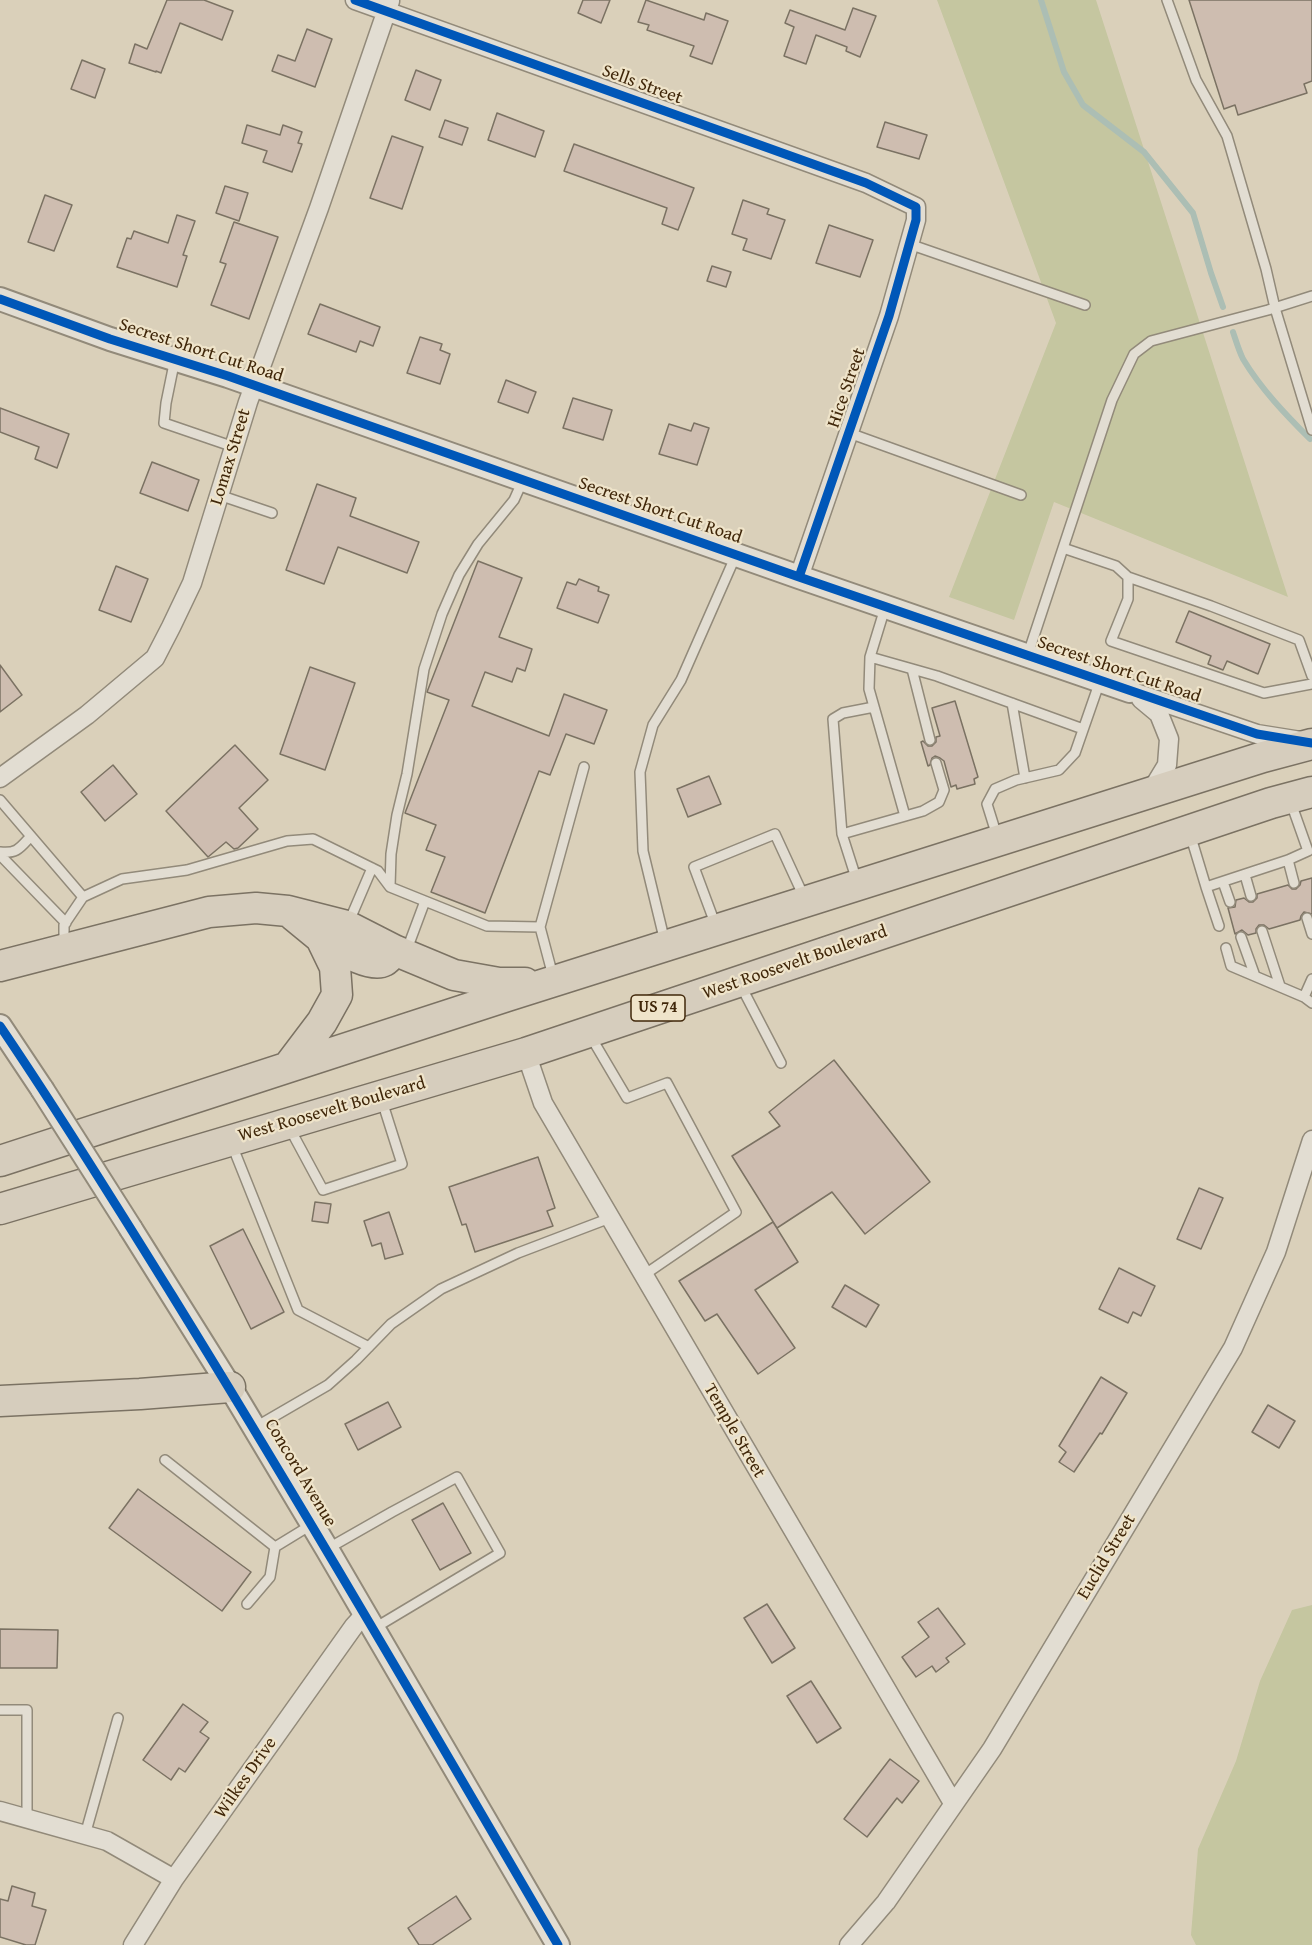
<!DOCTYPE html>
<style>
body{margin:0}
canvas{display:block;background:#dad0ba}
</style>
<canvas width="1312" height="1945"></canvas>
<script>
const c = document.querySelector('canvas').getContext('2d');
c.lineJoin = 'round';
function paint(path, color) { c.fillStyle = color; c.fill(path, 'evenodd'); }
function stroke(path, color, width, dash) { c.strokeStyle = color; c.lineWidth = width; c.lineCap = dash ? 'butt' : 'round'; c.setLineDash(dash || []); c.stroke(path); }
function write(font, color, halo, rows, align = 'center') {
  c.font = font + ' "Gentium Book Plus",serif'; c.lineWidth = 4.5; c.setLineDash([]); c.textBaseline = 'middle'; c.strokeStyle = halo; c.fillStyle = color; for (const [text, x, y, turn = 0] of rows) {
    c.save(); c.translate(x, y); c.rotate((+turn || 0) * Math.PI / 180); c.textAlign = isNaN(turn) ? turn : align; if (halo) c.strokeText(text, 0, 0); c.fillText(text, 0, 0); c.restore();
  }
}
const green = new Path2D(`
 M 937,0 L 1096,0 L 1288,597 L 1054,502 L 1014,620 L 949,597 L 1056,323 Z
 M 1312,1605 L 1312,1945 L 1196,1945 L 1191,1935 L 1198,1849 L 1236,1761 L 1260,1681 L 1292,1610 Z`);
const stream = new Path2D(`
 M 1041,0 L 1064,72 L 1083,105 L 1144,152 L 1193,213 L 1211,273 L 1223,307
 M 1233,332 C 1236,341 1239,351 1243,359 C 1261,389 1286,415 1310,439`);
const building = new Path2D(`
 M 167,0 L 204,0 L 233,11 L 222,40 L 180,23 L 161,73 L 156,71 L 156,72 L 129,63 L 135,44 L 147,49 Z
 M 583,0 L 610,0 L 601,23 L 578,13 Z
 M 646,0 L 704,20 L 706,13 L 728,21 L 712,64 L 690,56 L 694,46 L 647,30 L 649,25 L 638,22 Z
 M 1189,0 L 1312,0 L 1312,81 L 1304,84 L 1307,93 L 1238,115 L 1235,105 L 1224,109 Z
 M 853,8 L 876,16 L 860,57 L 846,51 L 847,47 L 816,35 L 806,64 L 784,56 L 794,27 L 785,23 L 790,10 L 845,30 Z
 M 307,29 L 332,39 L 315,87 L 272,71 L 278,55 L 295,61 Z
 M 82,60 L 105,69 L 95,98 L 71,89 Z
 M 416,70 L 441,80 L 430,110 L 405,100 Z
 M 497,113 L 544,131 L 535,157 L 488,140 Z
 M 445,120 L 468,128 L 462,145 L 439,137 Z
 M 885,122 L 927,135 L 919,159 L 877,147 Z
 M 247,125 L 280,135 L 283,125 L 302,132 L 298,143 L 302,144 L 292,172 L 263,162 L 267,151 L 242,143 Z
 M 392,136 L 423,147 L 402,209 L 370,198 Z
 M 574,144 L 694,188 L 678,230 L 662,224 L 667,208 L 564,171 Z
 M 225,186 L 248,193 L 239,221 L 216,213 Z
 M 45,195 L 72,205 L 54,251 L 28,242 Z
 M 743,200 L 769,209 L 767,214 L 785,220 L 771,259 L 743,250 L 747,239 L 732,234 Z
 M 177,215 L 195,221 L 183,255 L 187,256 L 177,287 L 117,267 L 127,238 L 131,239 L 134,231 L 168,243 Z
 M 234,222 L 278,237 L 249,319 L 211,305 L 226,264 L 220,262 Z
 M 829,225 L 873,240 L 860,277 L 816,263 Z
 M 712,266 L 731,272 L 726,287 L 707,281 Z
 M 320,304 L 380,327 L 373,346 L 360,341 L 356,352 L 308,334 Z
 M 420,337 L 442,344 L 440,350 L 450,354 L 440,384 L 407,373 Z
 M 506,380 L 536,392 L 528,413 L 498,402 Z
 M 573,398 L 612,410 L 603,440 L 563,428 Z
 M 0,408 L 69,434 L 57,468 L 35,459 L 39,447 L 0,432 Z
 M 694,423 L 709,428 L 697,465 L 659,454 L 669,424 L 691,431 Z
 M 152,462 L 199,480 L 188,511 L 140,493 Z
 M 317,484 L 356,498 L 350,516 L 419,542 L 407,573 L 338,547 L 324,584 L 286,570 Z
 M 478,561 L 522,578 L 499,637 L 532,649 L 525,671 L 517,668 L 512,682 L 485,672 L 472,706 L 549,736 L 564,694 L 607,710 L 594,744 L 566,734 L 550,775 L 539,771 L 485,913 L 431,892 L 445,857 L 426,850 L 436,825 L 405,813 L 449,700 L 427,692 Z
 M 116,566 L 148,579 L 131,622 L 99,610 Z
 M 579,579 L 599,587 L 598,591 L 609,595 L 598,623 L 557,608 L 567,582 L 576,585 Z
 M 1189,611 L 1270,644 L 1258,674 L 1227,661 L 1223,670 L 1208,664 L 1211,656 L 1176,642 Z
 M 0,665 L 22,695 L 0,712 Z
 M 310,667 L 355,683 L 325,770 L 280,754 Z
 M 955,701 L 978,777 L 974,779 L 975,784 L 957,789 L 956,785 L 951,787 L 944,761 L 940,758 L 935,756 L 932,758 L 930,765 L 928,766 L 921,742 L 923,741 L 928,746 L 932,746 L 936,742 L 936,737 L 940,736 L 932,708 Z
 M 235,745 L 268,780 L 239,808 L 258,829 L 238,848 L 234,849 L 226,842 L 208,857 L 166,811 Z
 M 113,765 L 137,794 L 105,821 L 81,792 Z
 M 709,776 L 721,804 L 688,817 L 677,789 Z
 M 1312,878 L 1312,914 L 1304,912 L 1301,916 L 1300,920 L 1269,929 L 1264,925 L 1259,925 L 1256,929 L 1256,933 L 1248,935 L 1242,930 L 1235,934 L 1228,908 L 1235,907 L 1236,900 L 1244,898 L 1249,902 L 1253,902 L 1257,898 L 1257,894 L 1288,885 L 1292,889 L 1296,889 L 1300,885 L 1301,881 Z
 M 834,1060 L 930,1182 L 865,1234 L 832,1192 L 777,1228 L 732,1156 L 780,1126 L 769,1112 Z
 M 538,1157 L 555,1208 L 547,1211 L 553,1226 L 475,1252 L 466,1224 L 462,1225 L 449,1187 Z
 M 1199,1188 L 1223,1198 L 1201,1249 L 1177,1239 Z
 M 315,1202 L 331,1204 L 328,1223 L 312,1221 Z
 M 389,1212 L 403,1254 L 385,1259 L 381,1243 L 372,1246 L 364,1221 Z
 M 773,1222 L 798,1262 L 755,1290 L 795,1348 L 758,1374 L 717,1314 L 705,1321 L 679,1281 Z
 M 243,1229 L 284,1312 L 251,1329 L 210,1246 Z
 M 1119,1268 L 1155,1286 L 1141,1316 L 1133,1312 L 1128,1323 L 1099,1309 Z
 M 845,1285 L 879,1305 L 866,1327 L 832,1307 Z
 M 1101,1377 L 1127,1393 L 1102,1434 L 1100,1433 L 1074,1472 L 1059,1462 L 1066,1452 L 1059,1446 Z
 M 388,1402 L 401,1427 L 358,1450 L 345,1424 Z
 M 1268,1405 L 1295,1421 L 1279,1448 L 1252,1432 Z
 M 138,1489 L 251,1572 L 222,1611 L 109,1528 Z
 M 443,1503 L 471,1553 L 440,1570 L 412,1520 Z
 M 767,1604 L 795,1648 L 772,1663 L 744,1618 Z
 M 938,1608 L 965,1644 L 946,1658 L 949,1662 L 936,1672 L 932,1666 L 916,1677 L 902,1657 L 929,1637 L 918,1622 Z
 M 0,1629 L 58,1630 L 57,1668 L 0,1668 Z
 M 811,1681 L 841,1728 L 817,1743 L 787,1696 Z
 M 183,1704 L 208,1722 L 200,1732 L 209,1738 L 185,1772 L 179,1768 L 171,1780 L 143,1760 Z
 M 890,1759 L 919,1781 L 902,1803 L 897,1798 L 867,1837 L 844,1819 Z
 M 12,1886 L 35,1893 L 32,1906 L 46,1910 L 35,1945 L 26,1945 L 0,1937 L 0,1899 L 8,1901 Z
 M 456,1896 L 471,1919 L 432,1945 L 419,1945 L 408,1928 Z`);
const service = new Path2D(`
 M 1167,0 L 1196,80 L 1227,136 L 1266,269 L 1275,308 L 1312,430
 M 909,244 L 1085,305
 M 175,359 L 166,403 L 164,423 L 234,447
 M 849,433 L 1021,495
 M 219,495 L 272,513
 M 1063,548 L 1116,566 L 1128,577 L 1211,606 L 1299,640 L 1312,676
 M 1128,577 L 1128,599 L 1111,641 L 1264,693 L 1312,684
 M 1028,654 L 1112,400 L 1134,354 L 1151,341 L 1268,310 L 1312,296
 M 870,657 L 885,608
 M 912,669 L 930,740
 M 1012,703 L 1025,778
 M 0,800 L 83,897
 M 905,816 L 869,689 L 870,657 L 937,676 L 1083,729
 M 842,834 L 833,719 L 843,713 L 874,707
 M 1190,834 L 1206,887 L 1288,860 L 1308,851 L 1291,803
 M 997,836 L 987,804 L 995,789 L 1016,780 L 1059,770 L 1075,753 L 1100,681
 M 0,852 C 17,854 20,848 31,836
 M 0,855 L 66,923
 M 1288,860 L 1294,883
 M 1245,875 L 1251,896
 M 857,881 L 842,834 L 923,811 L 939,802 L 944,790 L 936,763
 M 1223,882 L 1230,902
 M 390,887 L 391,854 L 397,815 L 407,774 L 424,669 L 442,614 L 459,575 L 478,544 L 514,500 L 523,480
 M 1206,887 L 1219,926
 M 1307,918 L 1312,934
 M 348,924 L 372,868
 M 716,926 L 694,867 L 775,834 L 804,897
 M 1262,931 L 1280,986
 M 1241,937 L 1255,976
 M 665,942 L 643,851 L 640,772 L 653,725 L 681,680 L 736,555
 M 64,946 L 64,925 L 83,897 L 122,879 L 187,870 L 287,841 L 313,839 L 378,871 L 390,887 L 487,926 L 540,927
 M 1226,948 L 1231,966 L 1304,997
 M 406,952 L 425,901
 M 553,976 L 540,927 L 584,767
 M 1312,979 L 1304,997 L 1312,1003
 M 741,986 L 781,1063
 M 591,1037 L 627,1098 L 667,1083 L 736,1212 L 644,1275
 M 289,1127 L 323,1190 L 402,1164 L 382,1101
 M 232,1145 L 298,1310 L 369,1347
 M 254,1428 L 328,1385 L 356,1360 L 391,1324 L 441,1289 L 518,1253 L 610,1218
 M 165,1460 L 275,1547 L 270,1577 L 247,1604
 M 275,1547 L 311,1525
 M 327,1549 L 392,1512 L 457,1477 L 500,1553 L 373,1629
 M 0,1710 L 27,1710 L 27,1819
 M 85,1835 L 118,1718`);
const minor = new Path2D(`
 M 355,0 L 866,183 L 916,207 L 916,220 L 889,316 L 799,577
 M 1130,691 L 1257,734 L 1301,741
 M 1141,699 L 1159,714 L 1169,739 L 1167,765 L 1150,793
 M 0,778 L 87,715 L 155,658 L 171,627 L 192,583 L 248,402 L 319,208 L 390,1
 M 526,1053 L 543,1103 L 953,1803
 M 0,1811 L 107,1841 L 174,1879
 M 133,1945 L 174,1879 L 354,1626 L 365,1614
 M 849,1945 L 886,1902 L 992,1749 L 1233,1348 L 1276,1252 L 1312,1140`);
const tertiary = new Path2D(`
 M 0,299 L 110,339 L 228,376 L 799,577 L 1130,691
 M 0,1026 L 42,1089
 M 131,1229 L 230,1387 L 327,1549 L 558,1945`);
const trunk = new Path2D(`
 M 321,938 C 334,945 370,969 384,961 C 388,959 391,954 394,950
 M 0,966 L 209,912 L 256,908 L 288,911 L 347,926 L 394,950 L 454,975 L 499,983 L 525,983
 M 288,1067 L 322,1022 L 337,995 L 335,967 L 321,938 L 293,915
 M 0,1161 L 507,996 L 1263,757 L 1312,744
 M 0,1209 L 526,1053 L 1271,803 L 1312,792
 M 0,1401 L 140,1394 L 230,1387`);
const tertiaryBridge = new Path2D(`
 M 42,1089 L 131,1229`);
const cycleway = new Path2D(`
 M 355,0 L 866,183 L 916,207 L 916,220 L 889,316 L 799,577
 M 0,299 L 110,339 L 228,376 L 799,577 L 1257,734 L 1312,743
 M 0,1026 C 60,1114 116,1205 172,1295 C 304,1509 431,1727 558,1945`);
const shields = [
 [658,1008,54]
];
const shieldNames = [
 ["US 74",658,1008]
];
const streetNames = [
 ["Sells Street",642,85,20],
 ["Secrest Short Cut Road",201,351,18],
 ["Hice Street",847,388,-71],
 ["Lomax Street",231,457,-73],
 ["Secrest Short Cut Road",660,511,19],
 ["Secrest Short Cut Road",1119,670,19],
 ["West Roosevelt Boulevard",795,963,-19],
 ["West Roosevelt Boulevard",332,1110,-16],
 ["Temple Street",734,1431,60],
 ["Concord Avenue",300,1473,59],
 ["Euclid Street",1107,1557,-59],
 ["Wilkes Drive",246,1778,-55]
];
paint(green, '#c5c6a0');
stroke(stream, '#acbeb4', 6);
paint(building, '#cebdb0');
stroke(building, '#7b7263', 1.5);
stroke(service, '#928a7a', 12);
stroke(minor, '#928a7a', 21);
stroke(tertiary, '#928a7a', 26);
stroke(trunk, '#7b7263', 33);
stroke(service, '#e2ddd2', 9);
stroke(minor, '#e2ddd2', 18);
stroke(tertiary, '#e2ddd2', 22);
stroke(trunk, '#d6cdbd', 30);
stroke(tertiaryBridge, '#928a7a', 26, []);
stroke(tertiaryBridge, '#e2ddd2', 22);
stroke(cycleway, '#0057b8', 9);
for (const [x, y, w] of shields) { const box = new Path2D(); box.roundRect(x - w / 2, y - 13, w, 26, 4.5); c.fillStyle = '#efe4ca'; c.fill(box); stroke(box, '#40270a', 1.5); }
write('bold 16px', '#40270a', null, shieldNames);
write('18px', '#40270a', '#efe4ca', streetNames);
</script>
